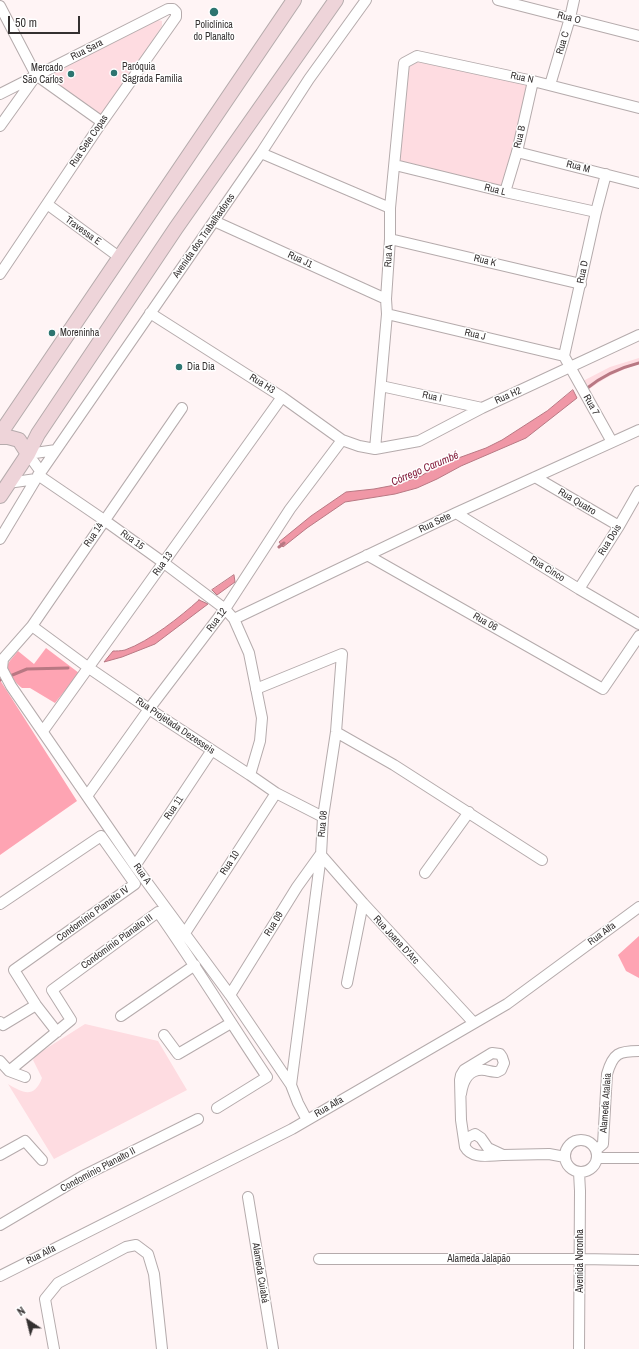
<!DOCTYPE html>
<meta charset="utf-8">
<style>
body{margin:0}
#map{position:relative;width:639px;height:1349px;overflow:hidden;background:#fff4f5;font-family:"Archivo Narrow",sans-serif}
canvas{display:block}
.north{position:absolute;left:8px;top:1301px;width:40px;height:40px;-webkit-text-stroke:3px #fff;paint-order:stroke;rotate:325deg;font-size:11px;font-weight:700;line-height:16px;text-align:center;color:#343030}
.north::after{content:'';display:block;margin:auto;width:14px;height:18px;background:#343030;clip-path:polygon(50% 0,100% 100%,50% 72%,0 100%)}
.scale{position:absolute;left:8px;top:16px;width:72px;height:18px;box-sizing:border-box;border:2px solid #343030;border-top:0;padding-left:5px;font-size:12px;line-height:14px;white-space:nowrap;color:#343030;-webkit-text-stroke:3px #fff;paint-order:stroke}
</style>
<div id="map">
<canvas width="639" height="1349"></canvas>
<div class="north">N</div>
<div class="scale">50 m</div>
</div>
<script>
const c = document.querySelector('canvas').getContext('2d');
c.lineJoin = 'round';
function paint(path, color) { c.fillStyle = color; c.fill(path, 'evenodd'); }
function stroke(path, color, width, dash) { c.strokeStyle = color; c.lineWidth = width; c.lineCap = dash ? 'butt' : 'round'; c.setLineDash(dash || []); c.stroke(path); }
function write(font, color, halo, rows, align = 'center') {
  c.font = font + ' "Archivo Narrow",sans-serif'; c.lineWidth = 3; c.setLineDash([]); c.textBaseline = 'middle'; c.strokeStyle = halo; c.fillStyle = color; for (const [text, x, y, turn = 0] of rows) {
    c.save(); c.translate(x, y); c.rotate((+turn || 0) * Math.PI / 180); c.textAlign = isNaN(turn) ? turn : align; if (halo) c.strokeText(text, 0, 0); c.fillText(text, 0, 0); c.restore();
  }
}
const green = new Path2D(`
 M 158,20 L 162,21 L 162,26 L 103,116 L 54,86 L 49,79 L 49,75 Z
 M 418,62 L 530,84 L 503,189 L 399,162 L 407,70 L 410,66 Z
 M 639,358 L 639,364 C 620,370 604,378 588,390 L 583,381 L 610,367 Z
 M 85,1024 L 158,1041 L 187,1090 L 54,1159 L 8,1084 C 23,1093 34,1099 42,1078 L 33,1060 L 36,1055 Z`);
const forest = new Path2D(`
 M 46,648 L 79,673 L 55,703 L 30,688 L 22,688 C 16,683 6,673 8,664 C 10,660 15,655 18,651 L 34,664 Z
 M 0,680 L 77,801 L 0,855 Z
 M 639,936 L 639,978 L 626,971 L 618,955 Z`);
const water = new Path2D(`
 M 573,390 L 577,398 L 526,438 L 461,466 L 437,479 L 417,488 L 395,494 L 345,502 L 307,528 L 283,547 L 279,542 L 311,516 L 346,492 L 374,489 L 395,485 L 421,476 L 439,465 L 486,448 L 502,440 L 547,411 Z
 M 234,575 L 235,582 L 217,595 L 212,590 Z
 M 199,600 L 208,604 L 155,644 L 122,657 L 104,662 L 113,651 C 116,651 121,651 125,650 C 150,641 180,617 199,600 Z`);
const stream = new Path2D(`
 M 586,389 C 602,376 619,368 639,363
 M 279,547 L 284,543
 M 0,680 L 27,669 L 68,668`);
const street = new Path2D(`
 M 498,0 L 639,36
 M 0,6 L 36,75 L 102,122
 M 550,85 L 570,18 L 574,0
 M 0,94 L 168,9 L 173,9 L 176,12 L 176,17 L 102,122 L 0,274
 M 0,126 L 35,77
 M 517,152 L 639,183
 M 261,153 L 390,208
 M 395,165 L 505,192 L 596,212
 M 606,174 L 596,212 L 564,356 L 612,442
 M 505,192 L 517,152 L 533,81
 M 47,204 L 119,257
 M 214,221 L 386,299
 M 390,239 L 581,284
 M 150,313 L 282,397 L 342,440 L 359,446 L 375,449 L 419,441 L 482,408 L 639,335
 M 387,314 L 564,356
 M 381,386 L 482,408
 M 375,449 L 387,314 L 386,299 L 390,239 L 390,208 L 404,63 L 417,56 L 533,81 L 639,108
 M 41,472 L 28,454 L 56,450
 M 38,475 L 104,520 L 164,563 L 225,609 L 234,619 L 249,653 L 262,718 L 260,741 L 250,775
 M 535,477 L 619,526
 M 8,483 L 36,479
 M 456,513 L 579,589 L 639,624
 M 0,539 L 36,479 L 261,153 L 309,79 L 366,0
 M 367,555 L 603,689 L 639,636
 M 579,589 L 619,526 L 639,491
 M 234,619 L 456,513 L 639,430
 M 32,626 L 89,668 L 149,709 L 250,775 L 276,793 L 323,817
 M 3,659 L 2,669 L 11,686 L 135,866 L 230,995 L 291,1085 L 298,1103 L 307,1120
 M 3,659 L 32,626 L 182,408
 M 256,689 L 342,654 L 336,732 L 323,817 L 321,855 L 291,1085
 M 43,731 L 282,397
 M 336,732 L 394,765 L 542,860
 M 87,796 L 149,709 L 225,609 L 290,509 L 342,440
 M 321,855 L 363,903 L 474,1023
 M 135,866 L 212,750
 M 425,873 L 469,812
 M 0,904 L 101,836 L 135,884 L 14,970 L 36,1005 L 57,1032
 M 185,933 L 276,793
 M 347,983 L 363,903
 M 230,995 L 297,887 L 320,855
 M 121,1016 L 195,965
 M 0,1022 L 3,1025 L 36,1005
 M 164,1035 L 178,1054 L 231,1023
 M 0,1061 L 9,1071 L 25,1077
 M 9,1071 L 71,1020 L 52,990 L 158,912 C 196,966 230,1022 267,1077 L 217,1108
 M 461,1094 C 463,1080 469,1068 485,1070 C 489,1071 493,1072 497,1072 L 501,1070 L 504,1063 L 502,1057 L 500,1054 L 492,1053 L 464,1070 L 461,1075 L 460,1080 L 461,1120 L 465,1147 C 472,1160 491,1155 503,1155 L 488,1148 L 481,1138 L 475,1134 L 467,1138 L 465,1143
 M565 1156a16 16 0 1 1 32 0a16 16 0 1 1-32 0Z
 M 596,1150 L 603,1144 L 607,1074 C 613,1053 619,1051 639,1051
 M 0,1155 L 25,1141 L 42,1160
 M 503,1155 L 549,1154 L 565,1157
 M 597,1158 L 639,1158
 M 248,1197 L 273,1349
 M 0,1225 L 83,1176 L 198,1119
 M 319,1259 L 580,1259 L 639,1260
 M 0,1276 L 292,1129 L 507,1004 L 639,907
 M 54,1349 L 45,1299 L 58,1283 L 126,1247 L 136,1245 L 148,1254 L 154,1274 L 162,1349
 M 579,1349 L 580,1191 L 579,1172`);
const secondary = new Path2D(`
 M 0,434 L 294,0
 M 0,437 L 8,437 L 19,440 L 28,454
 M 0,496 L 28,454 L 38,434 L 176,228 L 336,0`);
const markers = [
 [214,12,5,"#2d7570"],
 [114,73,4,"#2d7570"],
 [71,74,4,"#2d7570"],
 [52,333,4,"#2d7570"],
 [179,367,4,"#2d7570"]
];
const streetNames = [
 ["Rua O",569,18,14],
 ["Rua C",563,43,-73],
 ["Rua Sara",87,50,-27],
 ["Rua N",522,78,12],
 ["Rua B",520,137,-77],
 ["Rua Sete Copas",89,141,-56],
 ["Rua M",578,167,14],
 ["Rua L",495,190,14],
 ["Travessa E",83,231,36],
 ["Avenida dos Trabalhadores",204,236,-55],
 ["Rua A",389,256,-86],
 ["Rua J1",300,260,25],
 ["Rua K",485,261,14],
 ["Rua D",583,272,-78],
 ["Rua J",475,335,13],
 ["Rua H3",262,384,32],
 ["Rua H2",508,396,-24],
 ["Rua I",432,397,12],
 ["Rua 7",591,405,61],
 ["Rua Quatro",577,502,31],
 ["Rua Sete",435,523,-25],
 ["Rua 14",94,535,-56],
 ["Rua 15",132,540,36],
 ["Rua Dois",610,540,-58],
 ["Rua 13",163,564,-54],
 ["Rua Cinco",547,569,32],
 ["Rua 12",217,620,-53],
 ["Rua 06",485,622,30],
 ["Rua Projetada Dezesseis",175,726,34],
 ["Rua 11",174,808,-56],
 ["Rua 08",323,824,-85],
 ["Rua 10",230,863,-57],
 ["Rua A",142,874,54],
 ["Condomínio Planalto IV",93,914,-36],
 ["Rua 09",274,924,-58],
 ["Rua Alfa",602,934,-36],
 ["Rua Joana D'Arc",396,940,47],
 ["Condomínio Planalto III",117,942,-36],
 ["Alameda Atalaia",606,1103,-86],
 ["Rua Alfa",329,1107,-30],
 ["Condomínio Planalto II",98,1170,-28],
 ["Rua Alfa",41,1255,-27],
 ["Alameda Jalapão",479,1259],
 ["Avenida Noronha",580,1261,-90],
 ["Alameda Cuiabá",260,1273,81]
];
const poiNames = [
 ["Policlínica",214,25,"center"],
 ["do Planalto",214,37,"center"],
 ["Paróquia",122,67],
 ["Sagrada Família",122,79],
 ["Mercado",63,68,"right"],
 ["São Carlos",63,80,"right"],
 ["Moreninha",60,333],
 ["Dia Dia",187,367]
];
const waterNames = [
 ["Córrego Carumbé",425,469,-23]
];
paint(green, '#fedce1');
paint(forest, '#fea4b3');
paint(water, '#f097a6');
stroke(water, '#b87883', 1);
stroke(stream, '#b87883', 3);
stroke(street, '#b5abac', 12);
stroke(secondary, '#b5abac', 16);
stroke(street, '#fff', 10);
stroke(secondary, '#eed4d9', 14);
for (const [x, y, r, color] of markers) { const dot = new Path2D(); dot.arc(x, y, r, 0, 2 * Math.PI); c.fillStyle = color; c.fill(dot); stroke(dot, '#fff', 1.5); }
write('10px', '#343030', '#fff', streetNames);
write('10px', '#343030', '#fff', poiNames, 'left');
write('italic 11px', '#841d3c', '#fff', waterNames);
</script>
